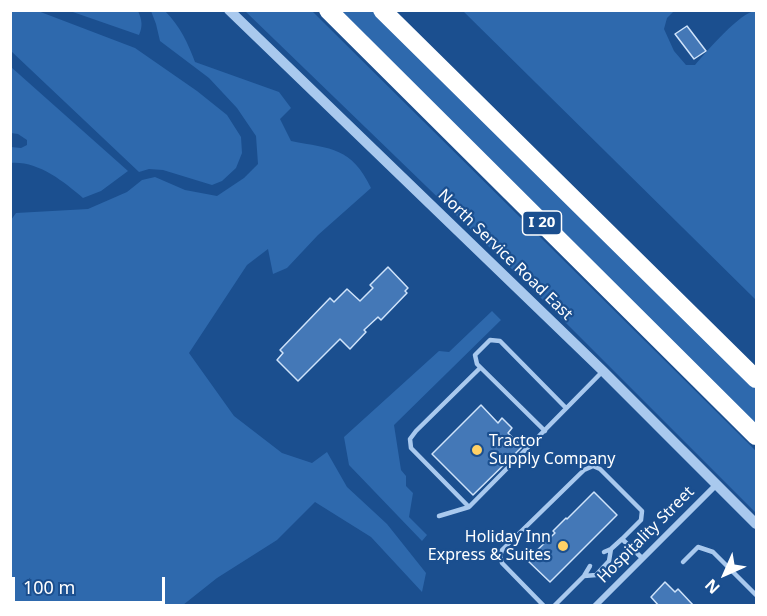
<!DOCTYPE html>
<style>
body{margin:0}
#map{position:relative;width:767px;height:616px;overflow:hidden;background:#1b4f8f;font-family:"Noto Sans",sans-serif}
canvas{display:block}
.frame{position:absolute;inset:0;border:12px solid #fff;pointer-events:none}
.north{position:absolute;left:695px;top:544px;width:60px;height:60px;-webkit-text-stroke:4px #1b4f8f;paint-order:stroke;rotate:225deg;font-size:16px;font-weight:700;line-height:24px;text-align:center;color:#fff}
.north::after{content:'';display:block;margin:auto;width:21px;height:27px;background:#fff;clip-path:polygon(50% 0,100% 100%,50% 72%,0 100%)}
.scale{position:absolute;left:12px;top:577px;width:153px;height:27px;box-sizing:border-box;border:3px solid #fff;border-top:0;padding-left:8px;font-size:18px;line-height:21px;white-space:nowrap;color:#fff;-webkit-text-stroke:4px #1b4f8f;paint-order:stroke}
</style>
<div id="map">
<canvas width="767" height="616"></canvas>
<div class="frame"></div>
<div class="north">N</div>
<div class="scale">100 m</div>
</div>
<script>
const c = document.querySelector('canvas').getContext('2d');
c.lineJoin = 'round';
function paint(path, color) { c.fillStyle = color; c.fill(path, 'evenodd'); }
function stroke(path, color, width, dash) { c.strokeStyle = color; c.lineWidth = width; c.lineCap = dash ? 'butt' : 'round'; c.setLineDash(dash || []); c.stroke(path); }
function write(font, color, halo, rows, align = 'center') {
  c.font = font + ' "Noto Sans",sans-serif'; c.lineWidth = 4.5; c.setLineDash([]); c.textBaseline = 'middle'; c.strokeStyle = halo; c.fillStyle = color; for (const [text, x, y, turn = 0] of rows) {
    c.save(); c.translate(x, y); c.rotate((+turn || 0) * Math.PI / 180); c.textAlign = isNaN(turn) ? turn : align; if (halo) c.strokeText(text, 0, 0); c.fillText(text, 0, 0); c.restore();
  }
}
const green = new Path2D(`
 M 10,11 L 38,11 L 135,48 L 197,91 L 227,115 L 241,137 L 242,153 L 236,168 L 222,181 L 212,185 L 163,170 L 149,169 L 139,172 L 11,51 Z
 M 70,11 L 138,11 C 142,20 143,26 139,35 Z
 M 151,11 L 165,11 C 180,26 188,43 195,62 L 279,92 L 291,108 L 280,119 L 291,141 C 332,149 351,147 371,188 L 318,235 L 287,268 L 273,274 L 268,249 L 247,265 L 189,353 L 234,416 L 282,453 L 312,463 L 327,452 L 347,487 L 387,524 L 426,573 L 422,592 L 371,537 L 315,502 L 277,540 L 217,578 L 183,605 L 11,605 L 11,220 L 16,213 L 88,209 L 127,192 L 142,180 L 155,177 L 185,190 L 217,196 L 244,178 L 258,164 L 256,136 L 237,108 L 209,78 L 160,41 L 156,24 Z
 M 245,11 L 312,11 L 756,451 L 756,513 L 517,274 Z
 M 339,11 L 376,11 L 756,388 L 756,425 Z
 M 463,11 L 674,11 L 667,18 L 664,29 L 674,51 L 686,65 L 695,65 C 706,52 741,11 756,11 L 756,300 Z
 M 11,67 L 128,171 L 101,191 L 83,198 C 63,181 38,161 11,163 L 11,147 L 21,148 L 27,145 L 27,140 L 18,134 L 11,133 Z
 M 492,311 L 501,320 L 394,425 L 401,470 L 406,476 L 406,486 L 413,493 L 409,517 L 427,535 L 422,541 L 349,465 L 344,437 L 439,351 L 449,352 Z`);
const building = new Path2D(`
 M 687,26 L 706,51 L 694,59 L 675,34 Z
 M 388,267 L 408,288 L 405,291 L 407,293 L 381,320 L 378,317 L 364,330 L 366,332 L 350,349 L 340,339 L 298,381 L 277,360 L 283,353 L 280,350 L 330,298 L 334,302 L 347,289 L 360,301 L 373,288 L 370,285 Z
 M 481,405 L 498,423 L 502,418 L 512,428 L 508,433 L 522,447 L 473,495 L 432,454 Z
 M 594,492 L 617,515 L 550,582 L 527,560 L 555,533 L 553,531 L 566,518 L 567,519 Z
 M 665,582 L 675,592 L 678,589 L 694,606 L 659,606 L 651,597 Z`);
const service = new Path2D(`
 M 545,431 L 477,364 L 475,355 L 490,340 L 500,341 L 566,408
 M 469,507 L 411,448 L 410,439 L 416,431 L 480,368
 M 439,516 L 469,507 L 603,371
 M 604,552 L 611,549 L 622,539
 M 683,562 L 698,547 L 713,552 L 756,595
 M 584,576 L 596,575 L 609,561 L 611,549
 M 544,606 L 502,563 L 500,556 L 502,550 L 584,470 L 593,466 L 600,469 L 642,511 L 641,520 L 622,539 L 642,558
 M 554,606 L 584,576 L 590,566`);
const minor = new Path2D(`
 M 595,606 L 717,484`);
const tertiary = new Path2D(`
 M 229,10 L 603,371 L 756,524`);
const motorway = new Path2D(`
 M 328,10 L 756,436
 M 382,10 L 756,379`);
const markers = [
 [477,450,6,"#ffd166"],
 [563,546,6,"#ffd166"]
];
const shields = [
 [542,223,39]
];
const shieldNames = [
 ["I 20",542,223]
];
const streetNames = [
 ["North Service Road East",505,255,44],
 ["Hospitality Street",646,535,-45]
];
const poiNames = [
 ["Tractor",489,441],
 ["Supply Company",489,459],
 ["Holiday Inn",551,537,"right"],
 ["Express & Suites",551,555,"right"]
];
paint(green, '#2e69ad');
paint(building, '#4478b7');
stroke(building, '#cfe3fa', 1.5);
stroke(service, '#a9c9ee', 4.5);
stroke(minor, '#a9c9ee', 6);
stroke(tertiary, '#a9c9ee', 10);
stroke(motorway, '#fff', 18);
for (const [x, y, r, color] of markers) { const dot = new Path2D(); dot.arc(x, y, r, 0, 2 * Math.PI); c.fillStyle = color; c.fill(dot); stroke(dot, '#1b4f8f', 2); }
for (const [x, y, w] of shields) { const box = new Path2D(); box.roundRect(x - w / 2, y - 12, w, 24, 4.5); c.fillStyle = '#1b4f8f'; c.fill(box); stroke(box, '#fff', 1.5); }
write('bold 15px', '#fff', null, shieldNames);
write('16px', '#fff', '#1b4f8f', streetNames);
write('16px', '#fff', '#1b4f8f', poiNames, 'left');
</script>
